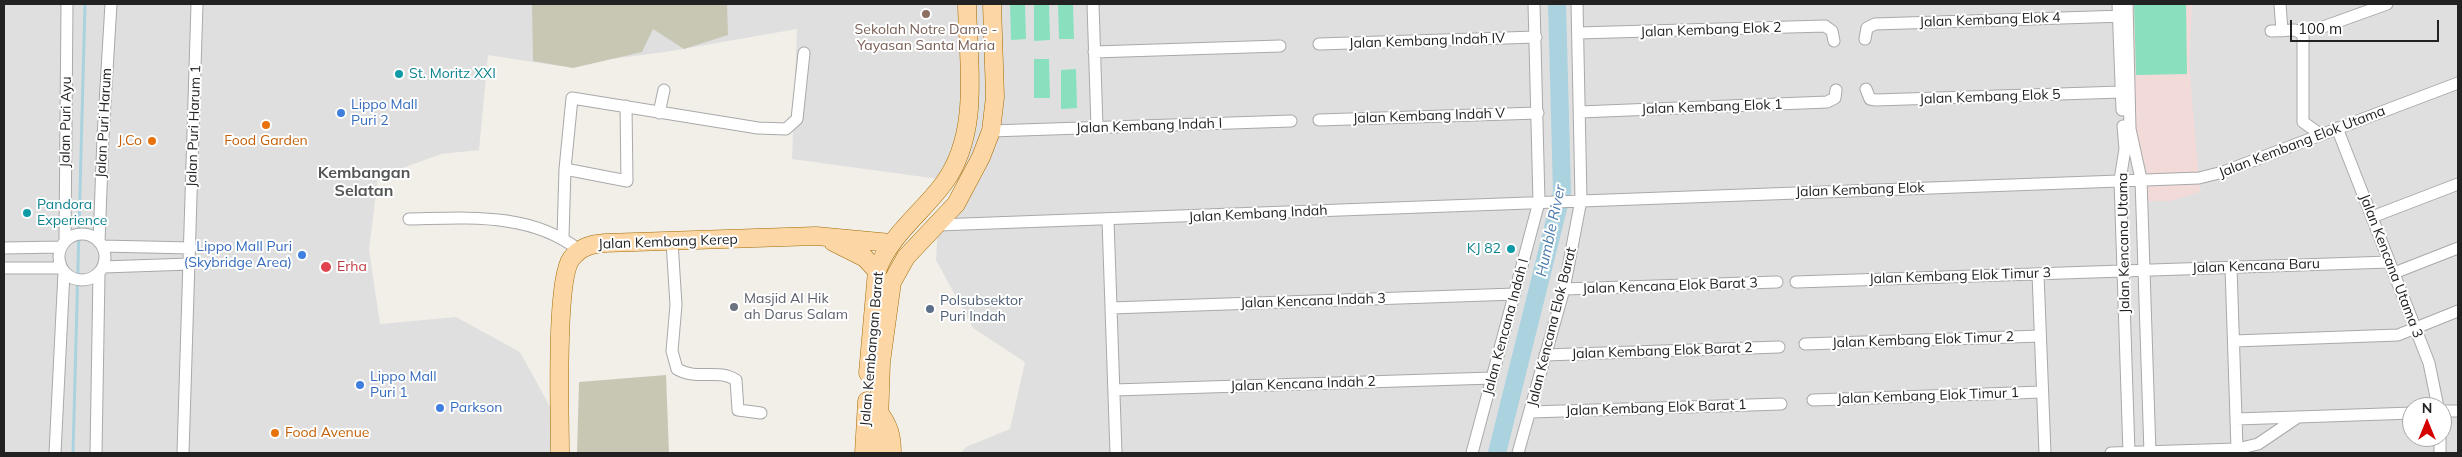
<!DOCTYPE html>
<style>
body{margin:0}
#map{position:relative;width:2462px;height:457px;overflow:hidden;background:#f2efe9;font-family:Mulish,sans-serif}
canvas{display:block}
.frame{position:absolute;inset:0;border:5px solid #222;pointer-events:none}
.north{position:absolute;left:2402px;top:397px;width:50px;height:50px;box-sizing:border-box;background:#fff;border:1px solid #a7a7a7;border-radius:50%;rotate:0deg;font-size:14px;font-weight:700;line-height:20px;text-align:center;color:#222}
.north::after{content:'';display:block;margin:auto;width:18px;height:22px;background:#d40000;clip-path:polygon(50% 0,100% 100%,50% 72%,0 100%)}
.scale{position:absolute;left:2290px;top:20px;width:149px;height:22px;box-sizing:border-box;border:2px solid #222;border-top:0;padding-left:6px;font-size:15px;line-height:18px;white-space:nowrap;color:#222;-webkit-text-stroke:4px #fff;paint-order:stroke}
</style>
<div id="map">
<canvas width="2462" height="457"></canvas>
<div class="frame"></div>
<div class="north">N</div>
<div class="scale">100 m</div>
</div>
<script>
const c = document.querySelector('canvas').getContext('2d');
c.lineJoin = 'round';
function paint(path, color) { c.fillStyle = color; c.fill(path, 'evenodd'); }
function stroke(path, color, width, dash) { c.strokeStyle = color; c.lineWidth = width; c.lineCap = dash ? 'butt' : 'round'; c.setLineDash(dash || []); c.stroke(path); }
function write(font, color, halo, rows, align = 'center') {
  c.font = font + ' Mulish,sans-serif'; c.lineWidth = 4; c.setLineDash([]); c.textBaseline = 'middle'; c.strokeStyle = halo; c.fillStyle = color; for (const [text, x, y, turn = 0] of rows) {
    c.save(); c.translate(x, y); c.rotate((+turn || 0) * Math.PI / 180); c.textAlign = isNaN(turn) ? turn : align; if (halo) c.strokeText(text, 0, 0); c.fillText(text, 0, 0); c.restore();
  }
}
const residential = new Path2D(`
 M 4,4 L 2458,4 L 2458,453 L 961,453 L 966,447 L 1010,429 L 1025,362 L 973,328 L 936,260 L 938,225 L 968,183 L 792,159 L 797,29 L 665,52 L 559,66 L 488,55 L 479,150 L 441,154 L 378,177 L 369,250 L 380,324 L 456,317 L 520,352 L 560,425 L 560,453 L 4,453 ZM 2412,407 L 2442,407 L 2442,437 L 2412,437 Z`);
const commercial = new Path2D(`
 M 2133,4 L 2192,4 L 2189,64 L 2200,192 L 2170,201 L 2135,201 Z`);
const construction = new Path2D(`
 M 532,4 L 727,4 L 728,35 L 684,49 L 653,29 L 642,52 L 573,68 L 533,61 Z
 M 666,375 L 669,453 L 577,453 L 579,382 Z`);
const pitch = new Path2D(`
 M 1010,4 L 1025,4 L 1026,39 L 1011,40 Z
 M 1034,4 L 1049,4 L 1050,40 L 1034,41 Z
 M 1058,4 L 1073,4 L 1074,39 L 1059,39 Z
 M 2134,4 L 2186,4 L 2187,74 L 2136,75 Z
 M 1034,59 L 1049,59 L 1050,98 L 1034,98 Z
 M 1076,69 L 1077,108 L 1061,109 L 1061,70 Z`);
const stream = new Path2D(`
 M 73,453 L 85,4`);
const river = new Path2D(`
 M 1497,453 L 1562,192 L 1557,4`);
const street = new Path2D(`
 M 1093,4 L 1097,127
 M 2118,4 L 2122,110
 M 2127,4 L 2130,129 L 2141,179 L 2150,453
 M 2280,4 L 2282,31
 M 2323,27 L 2387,4
 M 2271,31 L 2295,30 L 2303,34 L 2303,122 L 2320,134
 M 1578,33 L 1825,26 L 1832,31 L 1834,41
 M 1865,39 L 1867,28 L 1875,24 L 2124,16
 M 1319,44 L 1536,37
 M 1094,52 L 1280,46
 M 1866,89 L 1870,99 L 1876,100 L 2121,92
 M 1580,112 L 1827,102 L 1835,98 L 1836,90
 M 659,113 L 664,90
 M 1319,120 L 1538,113
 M 2123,126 L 2125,149 L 2120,180 L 2129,453
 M 2337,128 L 2429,363 L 2438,407
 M 991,131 L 1291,121
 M 565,169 L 627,181 L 626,106
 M 2372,217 L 2458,184
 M 409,219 C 468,218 530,212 579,250
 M 1108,220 L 1116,453
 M 938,225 L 2199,178 L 2223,172 L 2458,83
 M59 257a23 23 0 1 1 46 0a23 23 0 1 1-46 0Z
 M 563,237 L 565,169 L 572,98 L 758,128 L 786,129 L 797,119 L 804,53
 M 65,241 L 67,4
 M 99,242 L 103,137 L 111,4
 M 672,242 L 676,305 L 672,351 L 677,369 C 698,381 717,368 736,380 L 738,410 L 761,413
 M 102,246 L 191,248
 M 4,248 L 60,247
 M 103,267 L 190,264
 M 2231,267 L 2237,449
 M 4,268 L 61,268
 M 2394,273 L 2458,248
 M 2038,274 L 2045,453
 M 1796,282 L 2389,262
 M 1564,289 L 1777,282
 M 1111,308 L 1515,294
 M 2234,341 L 2398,335 L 2458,311
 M 1805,344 L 2040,336
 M 1545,355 L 1779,347
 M 1114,390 L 1492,378
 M 1813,400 L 2042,392
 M 2442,411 L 2458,411
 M 1531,412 L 1781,404
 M 2236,419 L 2297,417
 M 2440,437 L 2440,453
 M 55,453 L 64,272
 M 96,453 L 99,273
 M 183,453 L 197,4
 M 1472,453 L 1539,202 L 1534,4
 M 1518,453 L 1564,289 L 1581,200 L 1577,4
 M 2111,453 L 2237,449 L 2258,444 L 2298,417 L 2412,413`);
const primary = new Path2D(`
 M 833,242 L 865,258 L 877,271
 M 868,373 L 877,271 C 889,236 922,213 944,183 C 981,132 968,63 967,4
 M 878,411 C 889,425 892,436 892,453
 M 560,453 C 560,418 555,282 571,259 C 580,247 591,244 605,243 L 816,236 L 891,243
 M 864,453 L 867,401
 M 878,453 L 881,362 L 892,282 L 906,257 L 956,204 L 981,157 L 991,131 L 995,97 L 992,4`);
const markers = [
 [926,14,5,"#8d6e63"],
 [399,74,5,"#0f9aa8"],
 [341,113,5,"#3f7fe0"],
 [266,125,5,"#e8710a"],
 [152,141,5,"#e8710a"],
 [27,213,5,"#0f9aa8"],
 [1511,249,5,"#0f9aa8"],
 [302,255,5,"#3f7fe0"],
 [326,267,6,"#e0444e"],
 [734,307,5,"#6b7280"],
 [930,309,5,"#5c6f8a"],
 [360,385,5,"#3f7fe0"],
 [440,408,5,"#3f7fe0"],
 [275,433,5,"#e8710a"]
];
const streetNames = [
 ["Jalan Kembang Elok 4",1990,20,-2],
 ["Jalan Kembang Elok 2",1711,30,-2],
 ["Jalan Kembang Indah IV",1427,41,-2],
 ["Jalan Kembang Elok 5",1990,97,-2],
 ["Jalan Kembang Elok 1",1712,107,-2],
 ["Jalan Kembang Indah V",1429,116,-2],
 ["Jalan Puri Ayu",66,122,-89],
 ["Jalan Puri Harum",104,123,-87],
 ["Jalan Puri Harum 1",194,126,-88],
 ["Jalan Kembang Indah I",1149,126,-2],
 ["Jalan Kembang Elok Utama",2302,142,-21],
 ["Jalan Kembang Elok",1860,190,-2],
 ["Jalan Kembang Indah",1258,214,-3],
 ["Jalan Kembang Kerep",668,242,-2],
 ["Jalan Kencana Utama",2124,243,-91],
 ["Jalan Kencana Baru",2256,266,-2],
 ["Jalan Kencana Utama 3",2391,266,69],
 ["Jalan Kembang Elok Timur 3",1960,276,-2],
 ["Jalan Kencana Elok Barat 3",1670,286,-2],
 ["Jalan Kencana Indah 3",1313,301,-2],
 ["Jalan Kencana Indah I",1506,327,-75],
 ["Jalan Kencana Elok Barat",1552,327,-76],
 ["Jalan Kembang Elok Timur 2",1923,340,-2],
 ["Jalan Kembangan Barat",872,349,-85],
 ["Jalan Kembang Elok Barat 2",1662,351,-2],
 ["Jalan Kencana Indah 2",1303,384,-2],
 ["Jalan Kembang Elok Timur 1",1928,396,-2],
 ["Jalan Kembang Elok Barat 1",1656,408,-2]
];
const educationNames = [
 ["Sekolah Notre Dame -",926,30],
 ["Yayasan Santa Maria",926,46]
];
const cultureNames = [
 ["St. Moritz XXI",409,74],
 ["Pandora",37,205],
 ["Experience",37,221],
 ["KJ 82",1501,249,"right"]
];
const shopNames = [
 ["Lippo Mall",351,105],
 ["Puri 2",351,121],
 ["Lippo Mall Puri",292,247,"right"],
 ["(Skybridge Area)",292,263,"right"],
 ["Lippo Mall",370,377],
 ["Puri 1",370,393],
 ["Parkson",450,408]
];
const foodNames = [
 ["J.Co",142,141],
 ["Food Garden",266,141,"center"],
 ["Food Avenue",285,433,"left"]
];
const healthNames = [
 ["Erha",337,267]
];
const worshipNames = [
 ["Masjid Al Hik",744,299],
 ["ah Darus Salam",744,315]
];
const serviceNames = [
 ["Polsubsektor",940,301],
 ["Puri Indah",940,317]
];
const waterNames = [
 ["Humble River",1551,231,-78]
];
const quarterNames = [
 ["Kembangan",364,173],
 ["Selatan",364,191]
];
paint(residential, '#e0dfdf');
paint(commercial, '#f2dad9');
paint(construction, '#c7c7b4');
paint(pitch, '#88e0be');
stroke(stream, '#aad3df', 3);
stroke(river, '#aad3df', 18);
stroke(street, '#a9a9a9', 13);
stroke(primary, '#a06b00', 19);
stroke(street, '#fff', 11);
stroke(primary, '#fcd6a4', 18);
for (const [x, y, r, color] of markers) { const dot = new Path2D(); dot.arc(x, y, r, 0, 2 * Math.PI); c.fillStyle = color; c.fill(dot); stroke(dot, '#fff', 2); }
write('14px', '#222', '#fff', streetNames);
write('14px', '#785e54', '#fff', educationNames);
write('14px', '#0d838f', '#fff', cultureNames, 'left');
write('14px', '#366cbe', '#fff', shopNames, 'left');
write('14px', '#c56008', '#fff', foodNames, 'right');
write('14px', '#be3a42', '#fff', healthNames, 'left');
write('14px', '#5b616d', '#fff', worshipNames, 'left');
write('14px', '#4e5e75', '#fff', serviceNames, 'left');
write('italic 15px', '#4a7aab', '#fff', waterNames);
write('bold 16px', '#555', '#fff', quarterNames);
</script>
